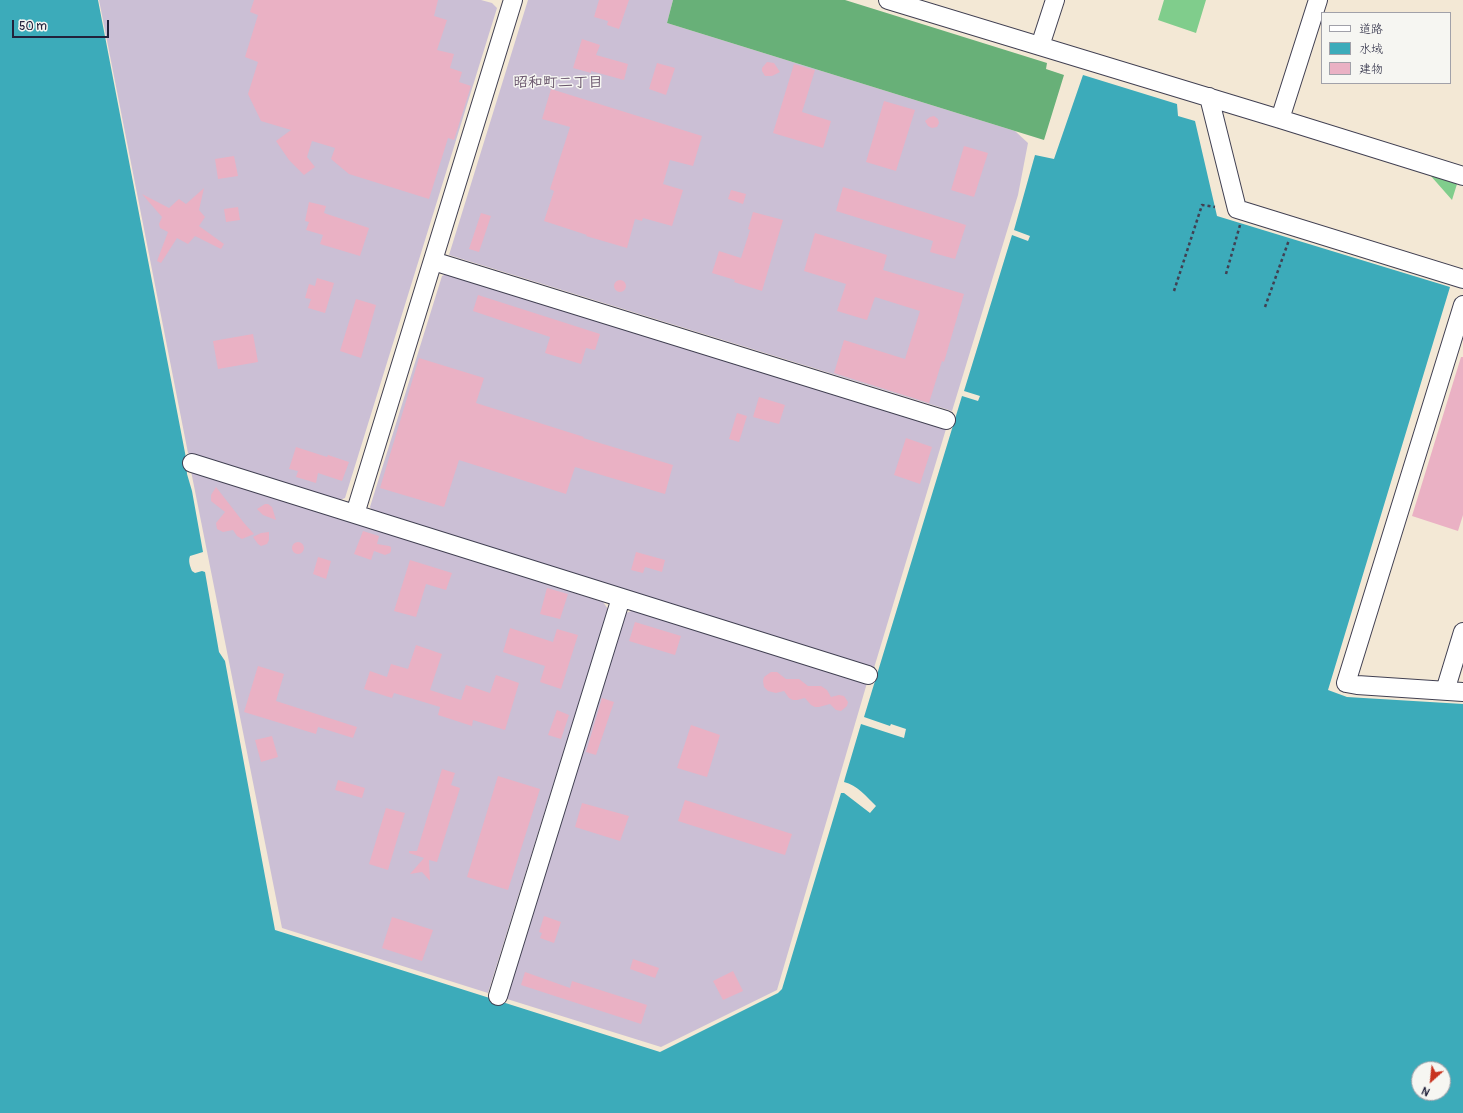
<!DOCTYPE html>
<meta charset="utf-8">
<style>
body{margin:0}
#map{position:relative;width:1463px;height:1113px;overflow:hidden;background:#f3e8d5;font-family:Pangolin,"Klee One",sans-serif}
canvas{display:block}
.legend{position:absolute;left:1321px;top:12px;width:130px;height:72px;box-sizing:border-box;background:#f6f6f2;border:1px solid #a1a1a9;margin:0;padding:5px 7px;list-style:none;font-size:12px;color:#22223b}
.legend li{display:flex;align-items:center;gap:8px;height:20px}
.legend b{width:20px;border:1px solid #a1a1a9}
.north{position:absolute;left:1411px;top:1061px;width:40px;height:40px;box-sizing:border-box;background:#f6f6f2;border:1px solid #a1a1a9;border-radius:50%;rotate:207deg;font-size:11px;font-weight:700;line-height:16px;text-align:center;color:#22223b}
.north::after{content:'';display:block;margin:auto;width:14px;height:18px;background:#c8321e;clip-path:polygon(50% 0,100% 100%,50% 72%,0 100%)}
.scale{position:absolute;left:12px;top:20px;width:97px;height:18px;box-sizing:border-box;border:2px solid #22223b;border-top:0;padding-left:5px;font-size:12px;line-height:14px;white-space:nowrap;color:#22223b;-webkit-text-stroke:3px #f6f6f2;paint-order:stroke}
</style>
<div id="map">
<canvas width="1463" height="1113"></canvas>
<ul class="legend">
<li><b style="height:5px;background:#fff"></b>道路</li>
<li><b style="height:11px;background:#3cabba"></b>水域</li>
<li><b style="height:11px;background:#eab1c4"></b>建物</li>
</ul>
<div class="north">N</div>
<div class="scale">50 m</div>
</div>
<script>
const c = document.querySelector('canvas').getContext('2d');
c.lineJoin = 'round';
function paint(path, color) { c.fillStyle = color; c.fill(path, 'evenodd'); }
function stroke(path, color, width, dash) { c.strokeStyle = color; c.lineWidth = width; c.lineCap = dash ? 'butt' : 'round'; c.setLineDash(dash || []); c.stroke(path); }
function write(font, color, halo, rows, align = 'center') {
  c.font = font + ' Pangolin,"Klee One",sans-serif'; c.lineWidth = 3; c.setLineDash([]); c.textBaseline = 'middle'; c.strokeStyle = halo; c.fillStyle = color; for (const [text, x, y, turn = 0] of rows) {
    c.save(); c.translate(x, y); c.rotate((+turn || 0) * Math.PI / 180); c.textAlign = isNaN(turn) ? turn : align; if (halo) c.strokeText(text, 0, 0); c.fillText(text, 0, 0); c.restore();
  }
}
const industrial = new Path2D(`
 M 99,0 L 481,0 L 492,3 L 497,8 L 345,498 L 340,500 L 188,453 Z
 M 528,0 L 673,0 L 667,23 L 1015,131 L 1028,143 L 1018,195 L 952,411 L 449,255 Z
 M 449,273 L 946,429 L 874,668 L 373,512 L 370,507 L 442,276 Z
 M 191,471 L 603,602 L 608,609 L 488,993 L 282,928 Z
 M 634,610 L 867,683 L 777,990 L 661,1047 L 507,999 L 626,613 Z`);
const green = new Path2D(`
 M 1164,0 L 1206,0 L 1196,33 L 1158,20 Z
 M 1430,175 L 1457,184 L 1452,200 Z`);
const forest = new Path2D(`
 M 673,0 L 845,0 L 1047,63 L 1046,69 L 1064,75 L 1044,140 L 667,23 Z`);
const water = new Path2D(`
 M 0,0 L 98,0 L 186,458 L 187,474 L 192,491 L 203,552 L 190,556 C 188,561 190,566 192,571 L 195,573 L 202,571 L 205,572 L 219,652 L 225,661 L 275,930 L 660,1052 L 778,993 L 782,989 L 841,793 L 844,793 L 870,813 L 876,806 C 867,797 857,785 844,782 L 845,778 L 861,724 L 904,738 L 906,729 L 891,724 L 890,726 L 864,717 L 962,396 L 978,401 L 980,396 L 964,391 L 1012,235 L 1028,241 L 1030,236 L 1014,230 L 1035,155 L 1054,159 L 1083,75 L 1177,104 L 1178,116 L 1195,121 L 1217,216 L 1450,287 L 1328,690 L 1347,697 L 1463,704 L 1463,1113 L 0,1113 ZM 1419,1069 L 1443,1069 L 1443,1093 L 1419,1093 Z`);
const building = new Path2D(`
 M 254,0 L 438,0 L 434,16 L 447,20 L 437,50 L 454,54 L 450,68 L 462,72 L 459,82 L 471,86 L 454,140 L 448,138 L 429,199 L 349,174 L 331,159 L 335,148 L 312,141 L 307,157 L 315,167 L 304,175 L 289,160 L 276,141 L 291,130 L 261,121 L 248,94 L 258,62 L 245,57 L 258,15 L 250,12 Z
 M 599,0 L 629,0 L 619,29 L 607,25 L 608,21 L 594,17 Z
 M 582,39 L 600,45 L 596,55 L 628,64 L 624,80 L 591,71 L 591,73 L 573,68 Z
 M 767,62 L 774,63 L 780,72 L 772,76 L 765,76 L 762,71 L 762,68 Z
 M 657,63 L 675,68 L 666,95 L 649,89 Z
 M 794,64 L 815,70 L 802,112 L 831,121 L 823,148 L 773,133 Z
 M 551,89 L 702,136 L 693,166 L 670,160 L 663,184 L 683,190 L 672,226 L 643,218 L 642,221 L 635,219 L 627,248 L 586,236 L 587,235 L 544,221 L 554,191 L 550,189 L 570,127 L 542,119 Z
 M 884,101 L 915,110 L 896,171 L 866,162 Z
 M 934,116 L 938,119 L 939,123 L 937,127 L 932,128 L 928,126 L 925,121 L 930,117 Z
 M 964,146 L 988,153 L 974,197 L 951,190 Z
 M 234,156 L 238,176 L 218,179 L 215,159 Z
 M 843,187 L 966,225 L 955,259 L 930,252 L 933,241 L 836,211 Z
 M 204,188 L 199,210 L 205,217 L 199,226 L 224,244 L 221,249 L 195,236 L 188,244 L 177,238 L 161,263 L 157,261 L 168,232 L 160,228 L 159,224 L 162,217 L 142,194 L 169,208 L 179,199 L 186,204 Z
 M 731,190 L 746,194 L 743,204 L 728,199 Z
 M 309,202 L 326,206 L 324,213 L 369,228 L 360,256 L 320,244 L 323,235 L 306,230 L 309,222 L 305,221 Z
 M 238,207 L 240,220 L 226,222 L 224,209 Z
 M 753,212 L 783,220 L 762,291 L 734,282 L 735,280 L 712,273 L 719,251 L 741,258 L 750,230 L 748,229 Z
 M 481,213 L 491,216 L 479,252 L 469,249 Z
 M 815,233 L 887,255 L 883,270 L 964,294 L 944,362 L 942,361 L 929,403 L 834,373 L 844,340 L 905,359 L 920,311 L 875,297 L 867,320 L 837,311 L 846,284 L 804,271 Z
 M 317,278 L 334,283 L 325,313 L 308,308 L 311,299 L 305,298 L 309,284 L 315,286 Z
 M614 286a6 6 0 1 1 12 0a6 6 0 1 1-12 0Z
 M 478,295 L 600,334 L 595,350 L 586,348 L 581,364 L 545,353 L 550,337 L 473,311 Z
 M 356,299 L 376,305 L 361,358 L 340,351 Z
 M 253,334 L 258,362 L 218,369 L 213,341 Z
 M 1461,357 L 1463,357 L 1463,515 L 1458,531 L 1412,516 Z
 M 419,358 L 484,378 L 476,403 L 584,437 L 583,438 L 673,465 L 665,494 L 575,467 L 566,494 L 459,460 L 444,507 L 380,488 Z
 M 759,397 L 785,405 L 779,424 L 753,417 Z
 M 737,413 L 747,416 L 739,442 L 729,439 Z
 M 906,438 L 932,447 L 920,484 L 894,475 Z
 M 296,447 L 327,457 L 328,455 L 349,462 L 342,481 L 318,473 L 316,483 L 296,477 L 298,471 L 289,469 Z
 M 216,487 L 244,523 L 254,534 L 242,539 L 237,536 L 233,530 L 223,532 L 217,529 L 216,523 L 225,512 L 211,501 L 211,495 Z
 M 265,504 L 268,504 L 272,507 L 276,520 L 263,515 L 257,509 Z
 M 363,531 L 379,536 L 377,544 L 389,546 L 391,547 L 391,551 L 390,553 L 385,555 L 374,551 L 371,560 L 354,554 Z
 M 269,532 L 269,540 L 267,544 L 261,546 L 258,544 L 253,537 L 261,533 Z
 M292 548a6 6 0 1 1 12 0a6 6 0 1 1-12 0Z
 M 636,552 L 665,560 L 662,572 L 645,567 L 643,573 L 631,570 Z
 M 318,557 L 331,561 L 326,579 L 313,574 Z
 M 410,560 L 452,573 L 446,590 L 426,584 L 416,617 L 394,611 Z
 M 547,588 L 568,594 L 560,619 L 540,614 Z
 M 635,622 L 681,636 L 675,655 L 629,641 Z
 M 510,628 L 553,642 L 557,629 L 578,635 L 561,689 L 540,682 L 545,666 L 503,652 Z
 M 416,645 L 442,654 L 430,690 L 461,700 L 466,685 L 490,693 L 496,675 L 519,683 L 505,730 L 473,720 L 472,726 L 438,715 L 440,707 L 394,693 L 392,698 L 364,689 L 370,671 L 387,677 L 391,664 L 408,669 Z
 M 258,666 L 284,674 L 276,701 L 357,727 L 353,738 L 318,727 L 316,734 L 244,712 Z
 M 771,672 L 777,672 L 786,679 L 799,679 L 808,686 L 821,686 L 827,690 L 831,697 L 839,695 L 844,696 L 848,702 L 847,706 L 841,711 L 836,710 L 830,704 L 819,707 L 815,707 L 811,705 L 805,698 L 797,700 L 793,700 L 789,698 L 784,691 L 776,693 L 768,691 L 764,687 L 763,681 L 764,677 Z
 M 602,698 L 614,702 L 596,755 L 586,752 Z
 M 557,710 L 569,715 L 561,739 L 548,735 Z
 M 691,725 L 720,735 L 707,777 L 677,768 Z
 M 272,736 L 278,757 L 261,762 L 255,740 Z
 M 442,769 L 455,773 L 451,785 L 460,788 L 437,862 L 429,860 L 430,881 L 422,872 L 410,874 L 424,858 L 409,853 L 409,851 L 417,851 Z
 M 498,776 L 540,789 L 508,890 L 467,877 Z
 M 338,780 L 365,788 L 362,798 L 335,790 Z
 M 685,800 L 792,834 L 785,855 L 678,821 Z
 M 582,803 L 629,816 L 620,841 L 575,827 Z
 M 386,808 L 405,813 L 388,870 L 369,864 Z
 M 544,916 L 561,922 L 554,943 L 540,938 L 542,933 L 539,932 Z
 M 392,917 L 433,930 L 422,961 L 382,948 Z
 M 633,959 L 659,968 L 655,978 L 630,969 Z
 M 733,971 L 743,991 L 723,1000 L 713,981 Z
 M 525,972 L 570,988 L 572,981 L 647,1005 L 641,1024 L 521,985 Z`);
const path = new Path2D(`
 M 1226,274 L 1240,225
 M 1174,291 L 1202,205 L 1215,207
 M 1265,307 L 1289,240`);
const minor = new Path2D(`
 M 888,0 L 1280,119 L 1463,176
 M 1040,46 L 1055,0
 M 1209,97 L 1237,209 L 1463,279
 M 1280,119 L 1318,0
 M 433,261 L 946,420
 M 1463,305 L 1346,683 L 1357,685 L 1463,692
 M 192,463 L 868,675
 M 355,514 L 513,0
 M 1445,691 L 1463,632
 M 498,996 L 621,598`);
const neighbourhoodNames = [
 ["昭和町二丁目",558,83]
];
paint(industrial, '#cbbfd5');
paint(green, '#80cd8c');
paint(forest, '#68b078');
paint(water, '#3cabba');
paint(building, '#eab1c4');
stroke(minor, '#414052', 20);
stroke(path, '#414052', 2.5, [3, 3]);
stroke(minor, '#fff', 18);
write('bold 15px', '#68546b', '#f6f6f2', neighbourhoodNames);
</script>
